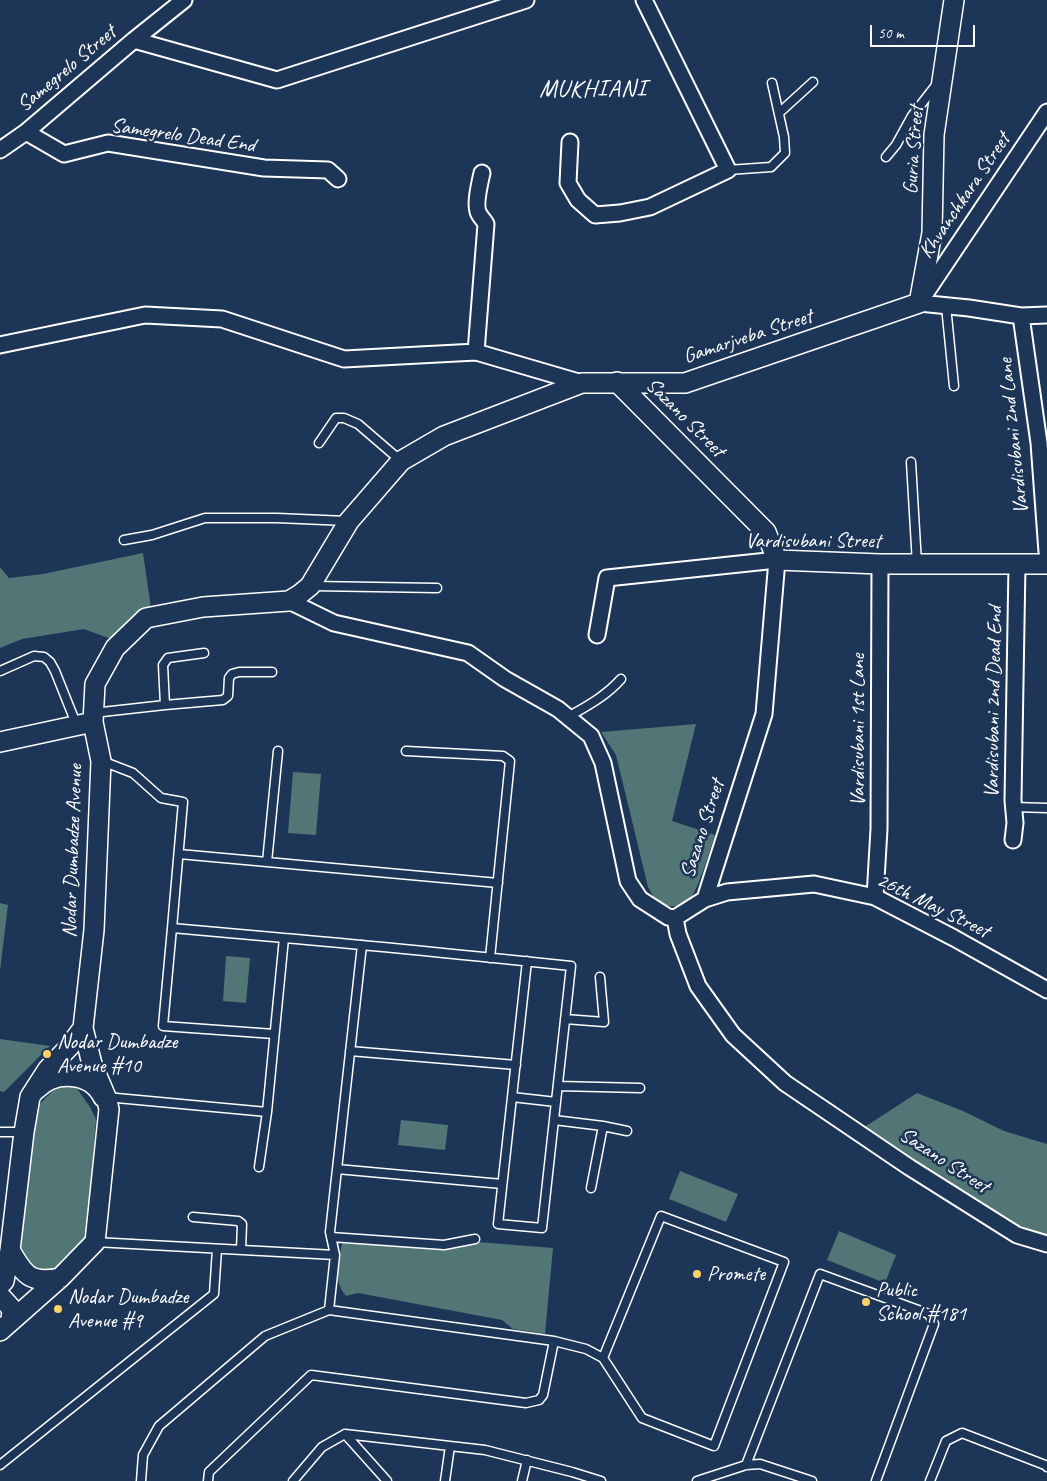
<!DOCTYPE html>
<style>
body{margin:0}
#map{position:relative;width:1047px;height:1481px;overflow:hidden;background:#1d3557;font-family:Caveat,sans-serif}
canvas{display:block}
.scale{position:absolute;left:870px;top:25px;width:105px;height:22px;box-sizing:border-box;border:2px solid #fff;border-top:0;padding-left:6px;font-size:15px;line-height:18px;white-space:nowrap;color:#fff;-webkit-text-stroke:4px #1d3557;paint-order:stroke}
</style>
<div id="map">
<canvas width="1047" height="1481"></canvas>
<div class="scale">50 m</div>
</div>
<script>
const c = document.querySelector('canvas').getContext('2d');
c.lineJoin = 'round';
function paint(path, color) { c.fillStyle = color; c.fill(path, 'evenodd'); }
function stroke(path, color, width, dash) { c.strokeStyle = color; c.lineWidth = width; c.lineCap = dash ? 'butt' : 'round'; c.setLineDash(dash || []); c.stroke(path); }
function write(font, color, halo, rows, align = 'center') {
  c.font = font + ' Caveat,sans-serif'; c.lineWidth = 5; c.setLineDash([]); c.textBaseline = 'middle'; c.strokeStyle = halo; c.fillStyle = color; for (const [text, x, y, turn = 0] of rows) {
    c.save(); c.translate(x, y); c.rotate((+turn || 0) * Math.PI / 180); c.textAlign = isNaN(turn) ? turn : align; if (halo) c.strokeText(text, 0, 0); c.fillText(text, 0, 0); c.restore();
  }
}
const green = new Path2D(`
 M 143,553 L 151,608 L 111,639 L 84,629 L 22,639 L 0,648 L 0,567 L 9,578 L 43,574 Z
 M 696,724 L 672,821 L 715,835 C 710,850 697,897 685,904 C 677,908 665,906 657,903 L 648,887 L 616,755 L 601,732 Z
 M 293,772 L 321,774 L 316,835 L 288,833 Z
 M 0,903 L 8,905 L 0,971 Z
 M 226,956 L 250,958 L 246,1003 L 223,1001 Z
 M 0,1039 L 50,1046 L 4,1092 L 0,1091 Z
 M 59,1084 L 69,1084 L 78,1090 L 90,1107 L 96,1119 L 91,1184 L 87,1235 L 77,1254 L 63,1266 L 46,1276 L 20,1259 L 30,1122 L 37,1107 Z
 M 917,1093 L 963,1111 L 1004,1131 L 1047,1144 L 1047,1238 L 1016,1228 L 863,1128 Z
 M 401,1120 L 448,1125 L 445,1150 L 398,1145 Z
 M 680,1171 L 738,1194 L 726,1222 L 669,1199 Z
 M 839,1231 L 896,1255 L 885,1283 L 827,1260 Z
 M 478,1242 L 553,1248 L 545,1334 L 513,1329 L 502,1320 L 358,1293 L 346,1296 C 332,1279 339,1263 342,1243 L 442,1249 Z`);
const service = new Path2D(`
 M 779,113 L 813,82
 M 886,157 L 896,145 L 912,116 L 937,84
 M 728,170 L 771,167 L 785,153 L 784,137 L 772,83
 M 946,306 L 954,386
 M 319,443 L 336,418 L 344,418 L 358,424 L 401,461
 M 911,462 L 917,564
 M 124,540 L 152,535 L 205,518 L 277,518 L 347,521
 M 312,586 L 437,588
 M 0,671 L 34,656 L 44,657 L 50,662 L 55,671 L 77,726
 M 165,705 L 163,665 L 168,658 L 204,653
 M 93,713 L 165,705 L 223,700 L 228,696 L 229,678 L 232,674 L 239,672 L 272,672
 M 568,717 C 587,706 606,696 621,679
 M 406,751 L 503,756 L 510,761 L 490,958
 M 102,761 L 133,773 L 161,798 L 183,802 L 172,928 L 284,938 L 267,1112 L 106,1097
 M 1013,807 L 1047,808
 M 179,854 L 498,883
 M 267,862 L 278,751
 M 172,928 L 163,1026 L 274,1034
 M 284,938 C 379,946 475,956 571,966 L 542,1228 L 498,1224 L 527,961
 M 565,1019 L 604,1022 L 600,977
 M 350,1051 L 516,1065
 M 558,1086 L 640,1088
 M 512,1097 L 556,1102
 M 554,1120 L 603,1126 L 591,1188
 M 603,1126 L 627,1131
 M 0,1132 L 23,1132
 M 259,1167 L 267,1112
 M 337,1169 L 502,1184
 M 193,1217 L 238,1221 L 242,1224 L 241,1250
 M 331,1237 L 444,1245 L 475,1239
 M 95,1242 L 335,1255
 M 329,1310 L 335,1255 L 330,1232 L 362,945
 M 345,1434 L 387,1481
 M 0,1465 L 214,1294 L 217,1249
 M 746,1465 L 820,1274 L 929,1314 L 934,1324 L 876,1481
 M 141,1481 L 143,1455 L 159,1426 L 265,1336 L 329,1310 L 554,1341 L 586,1349 L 603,1358 L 642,1418 L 714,1446 L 784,1262 L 661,1216 L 603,1358
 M 208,1481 L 209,1472 L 311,1375 L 526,1403 L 539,1400 L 543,1395 L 554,1341
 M 293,1481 L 322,1447 L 345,1434 L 485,1450 L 572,1472 L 601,1481
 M 445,1481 L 450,1446
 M 522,1481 L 527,1460
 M 697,1481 L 746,1465 L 760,1464 L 812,1481
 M 930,1481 L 946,1441 L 962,1433 L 1045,1465 L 1047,1467`);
const minor = new Path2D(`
 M 134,40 L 277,80 L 526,0
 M 1047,112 L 919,303 L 969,308 L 1021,316 L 1047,315
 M 26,132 L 64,154 L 108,143 L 264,168 L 328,170 L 338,179
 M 570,142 L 568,183 L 578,200 L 595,215 L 620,213 L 650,207 L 728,170 L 644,0
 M 0,150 L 26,132 L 134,40 L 184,0
 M 1021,316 L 1039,443 L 1047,552
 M 0,345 L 145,315 L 222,319 L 344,359 L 476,352 L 582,383
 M 476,352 L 486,224 C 484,220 481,218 479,214 C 474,206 480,182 482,173
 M 289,601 L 334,623 L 468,653 L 505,679 L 558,709 L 591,736 L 603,763 L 628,881 L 640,899 L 668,917 L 675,918
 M 597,635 L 607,578 L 777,560 L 764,714 L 705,899
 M 1013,840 L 1015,823 L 1013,800 L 1017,565
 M 875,897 L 879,829 L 880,564
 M 675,918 L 678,934 L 698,986 L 733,1035 L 785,1083 L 909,1167 L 1017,1235 L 1047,1244
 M 675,918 L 705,899 L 727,892 L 814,884 L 875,897 L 954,938 L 1047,990`);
const tertiary = new Path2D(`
 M 617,382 L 766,532 L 777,560 L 880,564 L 1047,564
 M 0,742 L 93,722
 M 37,1089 C 55,1070 91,1072 103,1097
 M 10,1250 C 24,1275 30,1284 60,1278
 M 0,1285 L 4,1281 L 10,1250 L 24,1132 L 30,1097 L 48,1069 L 69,1047 L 83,1028
 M 0,1298 L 2,1298 L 12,1309 L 11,1321
 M 0,1331 L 60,1278 L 95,1242 L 109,1109 L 106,1097 L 92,1064 L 83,1028 L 94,930 L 101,761 L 93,722 L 95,684 L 115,648 L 146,618 L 203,607 L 289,601 L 299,595 L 310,586 L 349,521 L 401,461 L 444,436 L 582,383 L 685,383 L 919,303 L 932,233 L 934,135 L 954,0`);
const markers = [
 [47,1054,5,"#ffd166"],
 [697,1274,5,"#ffd166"],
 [866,1302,5,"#ffd166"],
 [58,1309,5,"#ffd166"]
];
const streetNames = [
 ["Samegrelo Street",67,69,-40],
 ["Samegrelo Dead End",183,136,8],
 ["Guria Street",914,150,-86],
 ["Khvanchkara Street",965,196,-56],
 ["Gamarjveba Street",748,337,-18],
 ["Sazano Street",685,418,45],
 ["Vardisubani 2nd Lane",1014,436,-96],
 ["Vardisubani Street",813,541],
 ["Vardisubani 2nd Dead End",994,702,-89],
 ["Vardisubani 1st Lane",858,730,-90],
 ["Sazano Street",703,829,-72],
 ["Nodar Dumbadze Avenue",73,851,-88],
 ["26th May Street",933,906,26],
 ["Sazano Street",944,1161,33]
];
const poiNames = [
 ["Nodar Dumbadze",57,1042],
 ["Avenue #10",57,1066],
 ["Promete",707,1274],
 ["Public",876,1290],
 ["School #181",876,1314],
 ["Nodar Dumbadze",68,1297],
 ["Avenue #9",68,1321]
];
const quarterNames = [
 ["MUKHIANI",593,90]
];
paint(green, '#527576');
stroke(service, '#fff', 11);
stroke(minor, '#fff', 19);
stroke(tertiary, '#fff', 22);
stroke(service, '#1d3557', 8);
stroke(minor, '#1d3557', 15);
stroke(tertiary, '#1d3557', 19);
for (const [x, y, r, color] of markers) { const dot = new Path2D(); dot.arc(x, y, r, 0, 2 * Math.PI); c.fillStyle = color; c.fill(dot); stroke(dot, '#1d3557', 2); }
write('21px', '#fff', '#1d3557', streetNames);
write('21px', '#fff', '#1d3557', poiNames, 'left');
c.letterSpacing = '1px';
write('24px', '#fff', '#1d3557', quarterNames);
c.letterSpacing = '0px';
</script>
